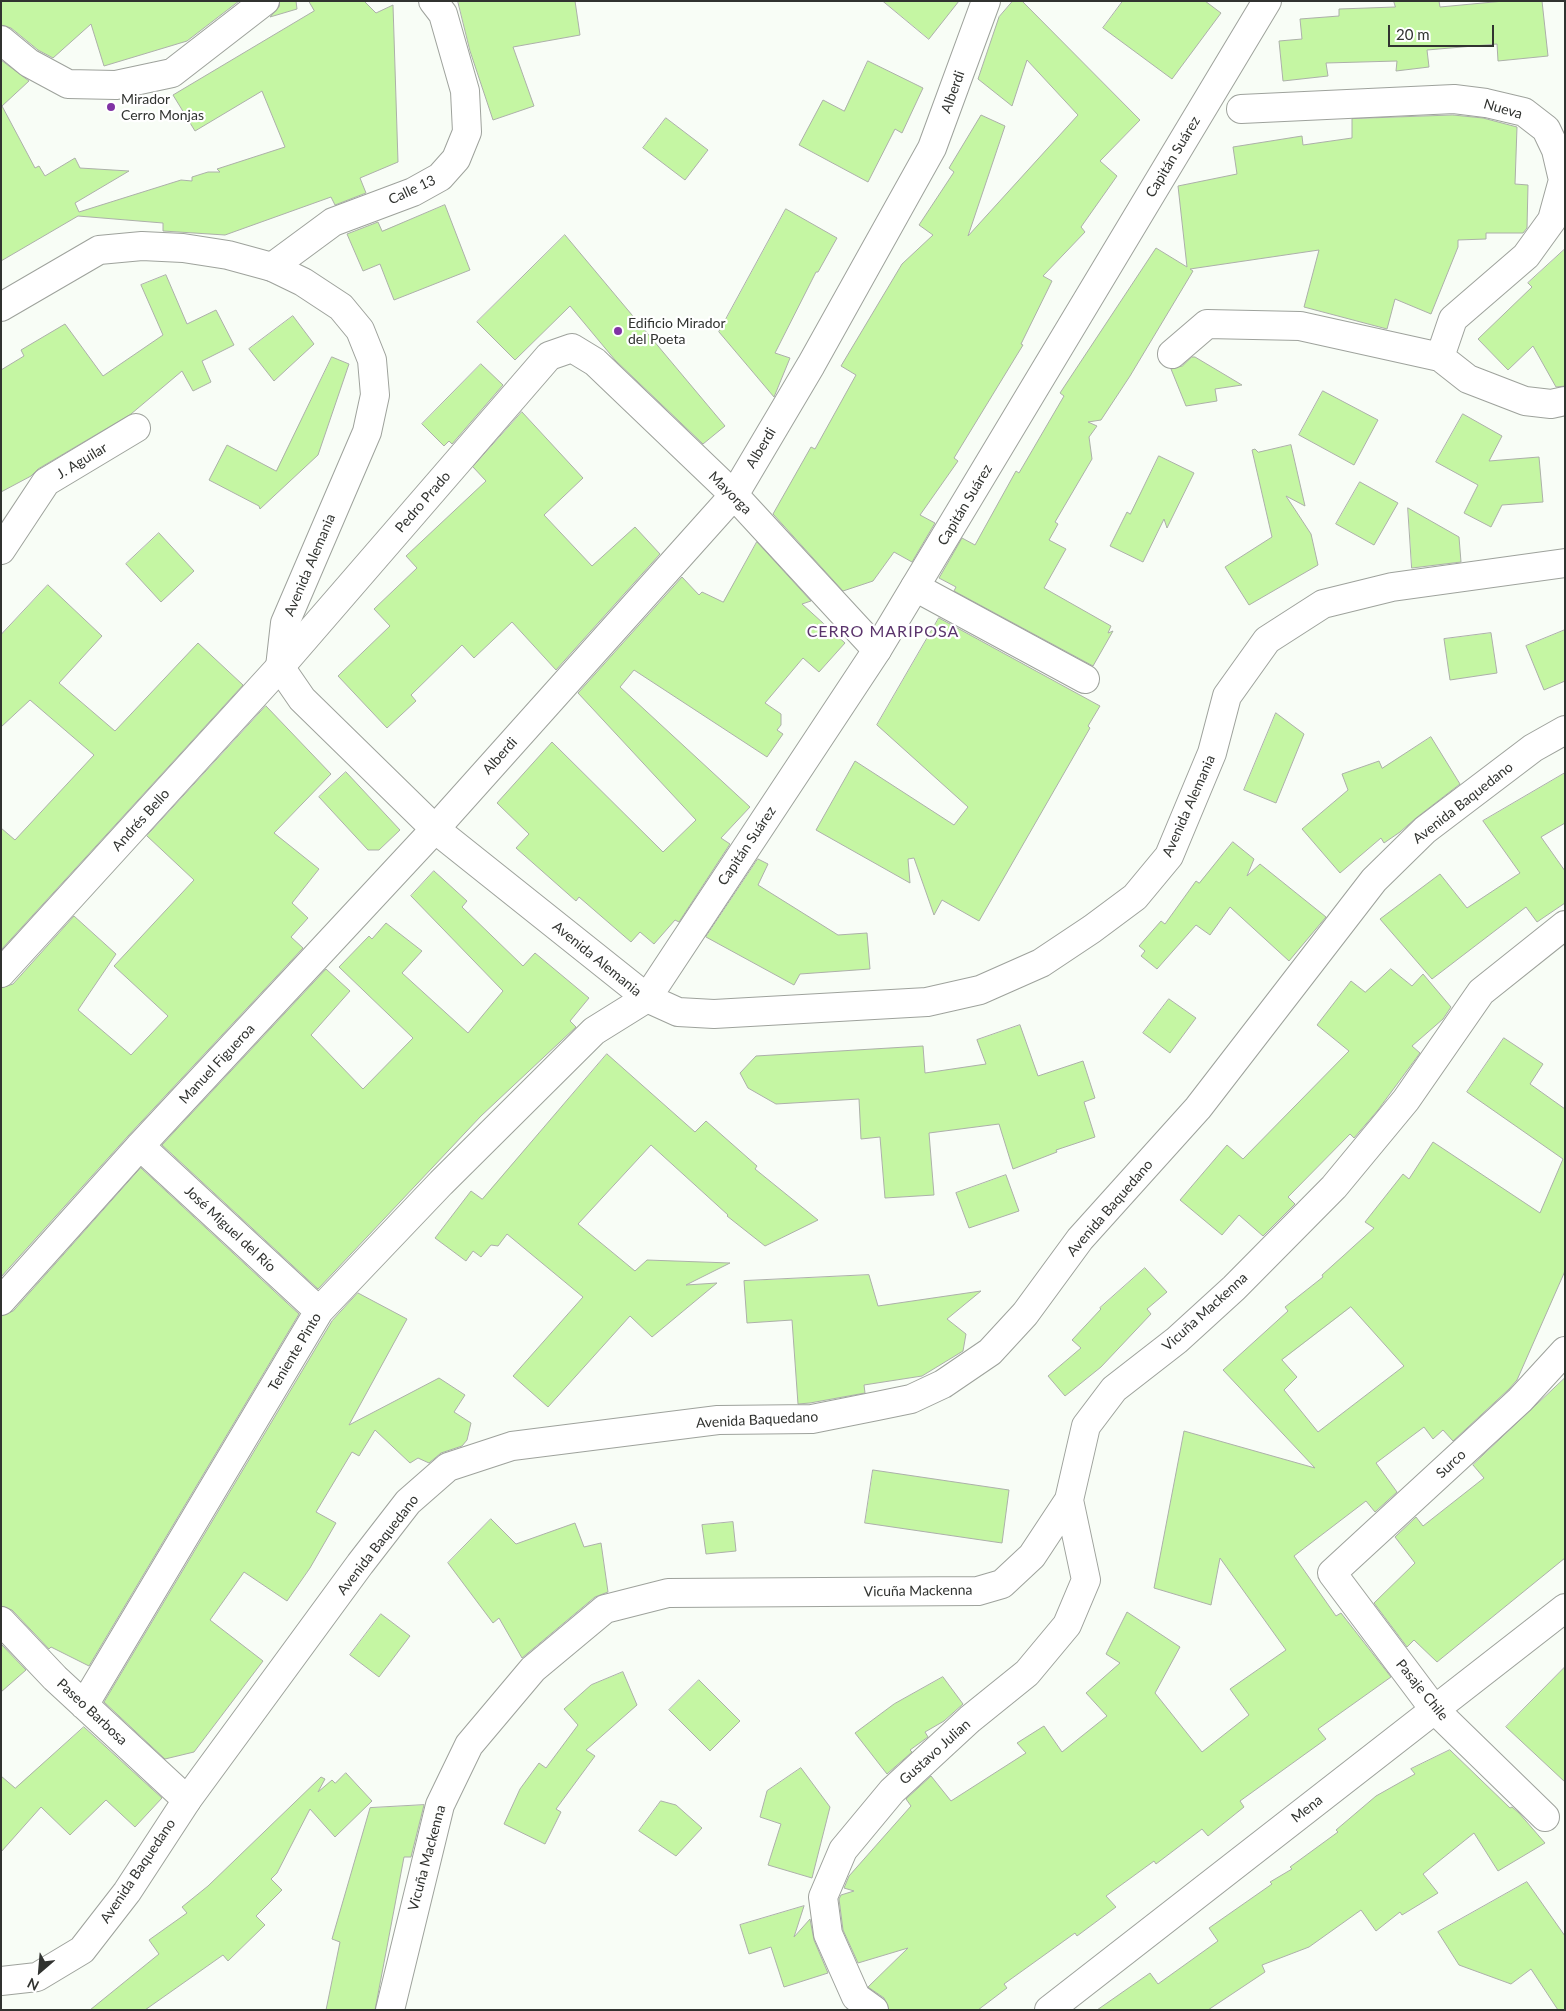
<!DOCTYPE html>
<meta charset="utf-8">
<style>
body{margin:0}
#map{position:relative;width:1566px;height:2011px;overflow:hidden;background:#f8fdf6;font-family:Lato,sans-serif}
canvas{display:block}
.frame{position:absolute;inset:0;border:2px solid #313330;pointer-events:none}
.north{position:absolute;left:15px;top:1946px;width:50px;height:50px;-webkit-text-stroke:4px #fff;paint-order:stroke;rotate:207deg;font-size:14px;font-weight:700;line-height:20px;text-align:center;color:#313330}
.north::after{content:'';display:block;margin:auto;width:18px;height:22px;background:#313330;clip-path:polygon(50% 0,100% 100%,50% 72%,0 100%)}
.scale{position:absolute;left:1388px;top:25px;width:106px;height:22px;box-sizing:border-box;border:2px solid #313330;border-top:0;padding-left:6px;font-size:15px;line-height:18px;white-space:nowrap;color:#313330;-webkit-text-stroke:4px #fff;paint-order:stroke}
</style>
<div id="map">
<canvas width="1566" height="2011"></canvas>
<div class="frame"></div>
<div class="north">N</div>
<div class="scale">20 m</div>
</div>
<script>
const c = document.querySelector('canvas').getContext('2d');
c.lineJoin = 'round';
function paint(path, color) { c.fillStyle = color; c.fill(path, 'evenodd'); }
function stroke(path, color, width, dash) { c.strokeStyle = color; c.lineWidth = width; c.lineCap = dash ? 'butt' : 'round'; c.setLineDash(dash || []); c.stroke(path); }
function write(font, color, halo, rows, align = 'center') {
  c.font = font + ' Lato,sans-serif'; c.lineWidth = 4.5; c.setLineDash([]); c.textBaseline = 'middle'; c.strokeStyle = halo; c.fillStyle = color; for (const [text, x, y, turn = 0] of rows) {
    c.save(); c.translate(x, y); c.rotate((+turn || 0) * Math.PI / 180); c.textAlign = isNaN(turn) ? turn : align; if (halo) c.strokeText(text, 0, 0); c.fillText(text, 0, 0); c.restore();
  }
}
const building = new Path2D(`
 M 1,1 L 239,1 L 187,41 L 104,66 L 91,24 L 53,58 L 38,50 L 11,28 L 1,25 Z
 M 280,1 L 296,1 L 297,9 L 270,17 L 279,7 Z
 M 309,1 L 364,1 L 376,13 L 393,5 L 398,162 L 360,178 L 366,193 L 335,205 L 331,197 L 225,235 L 163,231 L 163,223 L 78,216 L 1,261 L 1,60 L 29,81 L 2,106 L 35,168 L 39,166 L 45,176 L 75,158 L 80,168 L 129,171 L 75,203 L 79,212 L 181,180 L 192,181 L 192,177 L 208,172 L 220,172 L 217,169 L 285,147 L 262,91 L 195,131 L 173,95 L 314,11 Z
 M 458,1 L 575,1 L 580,35 L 513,47 L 534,106 L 493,120 L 470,51 Z
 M 883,1 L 959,1 L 929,39 Z
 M 1013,1 L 1022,1 L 1140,120 L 1100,161 L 1117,176 L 1081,227 L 1085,232 L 1043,276 L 1052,281 L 1021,344 L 1023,345 L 954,458 L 958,461 L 920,515 L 935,523 L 912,562 L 894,552 L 873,581 L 843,591 L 773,514 L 811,447 L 815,449 L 856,375 L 841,366 L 902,264 L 933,235 L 919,225 L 954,172 L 949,168 L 981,115 L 1005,126 L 968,236 L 1078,115 L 1027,60 L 1012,106 L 978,79 L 999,17 Z
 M 1123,1 L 1205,1 L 1221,13 L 1172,79 L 1103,28 Z
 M 1394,1 L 1439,1 L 1440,7 L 1504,1 L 1542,1 L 1548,56 L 1498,61 L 1497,44 L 1427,50 L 1429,67 L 1396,71 L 1397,61 L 1326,63 L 1328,76 L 1283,81 L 1279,41 L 1302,39 L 1300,19 L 1339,16 L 1339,9 L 1395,7 Z
 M 868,61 L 923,88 L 902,133 L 895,129 L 868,182 L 799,145 L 823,100 L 844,111 Z
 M 1453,115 L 1483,118 L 1517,127 L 1515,184 L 1528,185 L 1527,228 L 1523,233 L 1486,233 L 1486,239 L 1458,240 L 1458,247 L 1431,314 L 1395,299 L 1387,329 L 1304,307 L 1319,250 L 1190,269 L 1193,271 L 1130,376 L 1101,420 L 1088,422 L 1097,426 L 1089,437 L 1092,459 L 1055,522 L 1058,524 L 1049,540 L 1066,549 L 1044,588 L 1111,626 L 1108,633 L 1113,631 L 1093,666 L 954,591 L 956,587 L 939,578 L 962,538 L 975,545 L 1016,471 L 1019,473 L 1064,396 L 1060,393 L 1156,248 L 1187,267 L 1178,186 L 1237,174 L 1233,147 L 1302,136 L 1303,145 L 1352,138 L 1352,119 Z
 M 666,118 L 708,150 L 685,180 L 643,148 Z
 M 445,205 L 470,270 L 394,300 L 380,264 L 363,271 L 347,234 L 378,222 L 382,231 Z
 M 786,209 L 837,238 L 818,272 L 816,272 L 775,353 L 790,358 L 774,397 L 719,332 Z
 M 565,235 L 725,426 L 703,444 L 615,360 L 570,306 L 515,360 L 477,322 Z
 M 1565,249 L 1565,386 L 1556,387 L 1533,346 L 1508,370 L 1478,339 L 1532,287 L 1528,283 Z
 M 166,275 L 187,324 L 216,310 L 234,345 L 202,361 L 211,382 L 193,391 L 182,371 L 131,414 L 38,469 L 31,476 L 1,492 L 1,370 L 24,356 L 21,350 L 65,324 L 103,376 L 163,335 L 141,285 Z
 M 293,316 L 314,344 L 274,381 L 249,349 Z
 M 332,357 L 349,364 L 318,455 L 260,509 L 259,506 L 209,480 L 227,445 L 276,471 Z
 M 1192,357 L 1195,357 L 1242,385 L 1215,389 L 1217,401 L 1186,406 L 1171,369 L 1182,366 Z
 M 481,364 L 503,385 L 452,444 L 449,441 L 444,446 L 422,424 Z
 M 1323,391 L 1378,420 L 1354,465 L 1299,435 Z
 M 522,412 L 583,478 L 544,515 L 592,566 L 635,527 L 660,554 L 556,670 L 512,622 L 474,658 L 462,645 L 411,695 L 416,701 L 387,728 L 338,676 L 390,626 L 374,609 L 417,568 L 406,556 L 486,481 L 473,467 Z
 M 1463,414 L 1502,436 L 1489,461 L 1539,457 L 1543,502 L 1502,505 L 1491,527 L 1464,513 L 1478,485 L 1436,462 Z
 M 1291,445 L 1305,506 L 1286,496 L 1311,534 L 1318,565 L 1249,605 L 1225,567 L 1272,537 L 1252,450 L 1255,449 L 1258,452 Z
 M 1159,456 L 1194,473 L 1167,528 L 1164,519 L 1143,562 L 1110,546 L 1127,512 L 1130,514 Z
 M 1360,482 L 1398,503 L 1374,545 L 1336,524 Z
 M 1408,508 L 1459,537 L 1461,562 L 1412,568 Z
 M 159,533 L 194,571 L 161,602 L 126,564 Z
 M 757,542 L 811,601 L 802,604 L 845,643 L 819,672 L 803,658 L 765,703 L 781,714 L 781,725 L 777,730 L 783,734 L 767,757 L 634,670 L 620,687 L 750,807 L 721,838 L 730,844 L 679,922 L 675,920 L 654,944 L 640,932 L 631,942 L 579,897 L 576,901 L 516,848 L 529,834 L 497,803 L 552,742 L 663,852 L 696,820 L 578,693 L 682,577 L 699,595 L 702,592 L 723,602 Z
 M 48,585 L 102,636 L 59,683 L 115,731 L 198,643 L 243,685 L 1,950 L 1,828 L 15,840 L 94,755 L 30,700 L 1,727 L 1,635 Z
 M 939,618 L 1100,706 L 1088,726 L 1090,728 L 979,921 L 942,900 L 934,915 L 914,858 L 908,859 L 910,883 L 816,830 L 855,761 L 954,825 L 968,807 L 877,725 Z
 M 1565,630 L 1565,681 L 1544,690 L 1526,646 Z
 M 1491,633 L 1497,673 L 1450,680 L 1444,639 Z
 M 266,706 L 331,774 L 274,833 L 319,869 L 292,903 L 308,918 L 291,937 L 303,948 L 128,1136 L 1,1277 L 1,988 L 13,984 L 74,916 L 116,954 L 78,1010 L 131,1055 L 168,1016 L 114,966 L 194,880 L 147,836 Z
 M 1276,713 L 1304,734 L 1276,803 L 1244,790 Z
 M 1431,737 L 1460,784 L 1416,818 L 1400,832 L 1384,843 L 1381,838 L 1340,873 L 1302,829 L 1348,790 L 1342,774 L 1379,761 L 1382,768 Z
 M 346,772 L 400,830 L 379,850 L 368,850 L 319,797 Z
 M 1565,773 L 1565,823 L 1541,837 L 1565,871 L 1565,903 L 1537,922 L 1526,907 L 1432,979 L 1380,919 L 1440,874 L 1467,908 L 1520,873 L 1483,821 Z
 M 1233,842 L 1254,859 L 1247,876 L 1260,864 L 1326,917 L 1289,961 L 1230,907 L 1210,935 L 1196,925 L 1157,969 L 1141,956 L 1145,951 L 1139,946 L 1161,921 L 1165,924 L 1196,881 L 1199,883 Z
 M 758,859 L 768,864 L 758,885 L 838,935 L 867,933 L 870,969 L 800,974 L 794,985 L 706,937 Z
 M 434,871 L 467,901 L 462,907 L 523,966 L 535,953 L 589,998 L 570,1021 L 576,1027 L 481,1116 L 318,1289 L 162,1145 L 326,969 L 350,991 L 311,1035 L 363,1089 L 413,1038 L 339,967 L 369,936 L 372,939 L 386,923 L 422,951 L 402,973 L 468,1033 L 503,991 L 411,896 Z
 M 1391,969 L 1412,986 L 1423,974 L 1451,1007 L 1443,1019 L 1412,1046 L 1420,1053 L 1378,1110 L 1354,1138 L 1350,1134 L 1288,1197 L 1295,1204 L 1263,1236 L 1239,1215 L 1222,1235 L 1180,1200 L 1227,1145 L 1243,1159 L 1349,1051 L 1317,1025 L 1351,981 L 1365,992 Z
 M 1169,999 L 1196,1018 L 1170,1053 L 1143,1033 Z
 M 1020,1025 L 1038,1076 L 1083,1061 L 1095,1098 L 1084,1102 L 1095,1137 L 1056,1150 L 1057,1152 L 1013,1169 L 999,1124 L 929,1133 L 934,1195 L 885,1198 L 880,1137 L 861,1139 L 859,1099 L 776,1104 L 748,1088 L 740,1073 L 756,1056 L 923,1046 L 925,1073 L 986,1064 L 977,1040 Z
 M 1504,1038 L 1543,1064 L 1530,1084 L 1565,1109 L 1565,1271 L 1517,1380 L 1509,1389 L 1453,1441 L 1443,1430 L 1433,1439 L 1424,1427 L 1376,1463 L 1397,1492 L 1375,1512 L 1366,1501 L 1294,1556 L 1336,1616 L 1341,1613 L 1391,1677 L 1318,1729 L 1326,1739 L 1240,1801 L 1244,1807 L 1208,1836 L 1202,1829 L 1156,1864 L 1154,1861 L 1106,1896 L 1116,1907 L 1077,1936 L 1075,1933 L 1004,1984 L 1007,1988 L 978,2010 L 889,2010 L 884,1998 L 868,1987 L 908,1948 L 858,1963 L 843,1930 L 839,1899 L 841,1895 L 854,1891 L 844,1888 L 849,1876 L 911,1806 L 906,1799 L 931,1776 L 951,1801 L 1026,1753 L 1017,1743 L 1044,1726 L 1062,1752 L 1107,1716 L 1086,1693 L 1120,1663 L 1106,1654 L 1127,1612 L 1180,1647 L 1155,1693 L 1202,1752 L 1249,1715 L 1230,1689 L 1286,1650 L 1220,1558 L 1211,1605 L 1154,1588 L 1184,1431 L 1315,1468 L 1223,1370 L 1288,1311 L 1285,1307 L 1323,1277 L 1322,1275 L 1374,1228 L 1365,1222 L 1403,1174 L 1409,1179 L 1433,1142 L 1540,1213 L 1563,1159 L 1467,1092 ZM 1351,1307 L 1404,1366 L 1318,1432 L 1284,1390 L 1297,1377 L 1282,1360 Z
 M 607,1054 L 695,1132 L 706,1121 L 757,1166 L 755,1169 L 818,1220 L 765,1246 L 727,1216 L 728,1215 L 651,1145 L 578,1224 L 635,1271 L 647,1260 L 730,1263 L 686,1285 L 717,1283 L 652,1337 L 630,1316 L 548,1407 L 513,1376 L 583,1297 L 507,1234 L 498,1246 L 491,1245 L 481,1257 L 473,1251 L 466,1261 L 435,1238 L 471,1191 L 482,1199 Z
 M 141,1168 L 299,1314 L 89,1666 L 51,1647 L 49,1649 L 12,1610 L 1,1606 L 1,1316 L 13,1311 Z
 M 1006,1175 L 1019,1211 L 969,1228 L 956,1193 Z
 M 1145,1268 L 1167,1292 L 1147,1309 L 1151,1314 L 1101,1367 L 1065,1396 L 1048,1376 L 1081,1348 L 1072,1340 L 1101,1309 L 1100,1308 Z
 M 869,1275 L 878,1306 L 981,1291 L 947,1319 L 966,1334 L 963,1351 L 922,1376 L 864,1385 L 865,1393 L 810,1403 L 798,1404 L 792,1320 L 747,1323 L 744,1281 Z
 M 358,1293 L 407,1319 L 349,1425 L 439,1378 L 465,1395 L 454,1412 L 471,1423 L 467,1440 L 462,1446 L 441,1453 L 429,1463 L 418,1458 L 410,1463 L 375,1430 L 359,1456 L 352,1452 L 316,1512 L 336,1523 L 310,1568 L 287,1601 L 244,1572 L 210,1620 L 263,1661 L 194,1752 L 165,1759 L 104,1702 L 332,1321 Z
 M 1565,1378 L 1565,1558 L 1437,1662 L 1414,1640 L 1407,1647 L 1374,1603 L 1415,1563 L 1395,1537 L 1416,1517 L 1423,1526 L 1484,1478 L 1473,1465 Z
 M 873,1470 L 1009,1490 L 1002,1543 L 865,1523 Z
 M 491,1519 L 516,1544 L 575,1523 L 584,1547 L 601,1543 L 608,1592 L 595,1597 L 522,1658 L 499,1618 L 493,1623 L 448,1563 Z
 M 733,1522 L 736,1551 L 706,1554 L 702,1525 Z
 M 381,1614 L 410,1636 L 379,1677 L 350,1655 Z
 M 1,1644 L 26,1670 L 1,1692 Z
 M 1565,1667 L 1565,1782 L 1506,1727 Z
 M 623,1672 L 637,1705 L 586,1750 L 595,1756 L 556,1809 L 561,1812 L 545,1844 L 504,1824 L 520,1789 L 539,1763 L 546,1768 L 578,1725 L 564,1709 L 591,1685 Z
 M 943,1677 L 963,1704 L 944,1721 L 925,1732 L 928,1737 L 910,1750 L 912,1752 L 887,1774 L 855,1733 L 894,1704 Z
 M 699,1680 L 740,1721 L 710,1751 L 669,1710 Z
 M 84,1727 L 162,1798 L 135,1827 L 106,1800 L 70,1835 L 41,1807 L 1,1852 L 1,1776 L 15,1788 Z
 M 1450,1750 L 1510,1808 L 1512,1807 L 1519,1813 L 1545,1843 L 1498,1871 L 1474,1833 L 1423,1874 L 1438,1893 L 1402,1915 L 1400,1912 L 1376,1931 L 1361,1910 L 1309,1947 L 1262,1965 L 1265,1972 L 1208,2010 L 1097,2010 L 1150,1973 L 1158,1984 L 1218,1941 L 1209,1928 L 1272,1884 L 1270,1882 L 1292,1869 L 1290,1867 L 1338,1832 L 1336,1830 L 1376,1796 L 1415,1774 L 1411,1769 Z
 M 801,1768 L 830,1807 L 812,1878 L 768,1865 L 781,1824 L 760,1817 L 767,1791 Z
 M 346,1773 L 372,1801 L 335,1837 L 310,1809 L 277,1873 L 271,1879 L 282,1890 L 256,1916 L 265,1925 L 228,1961 L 223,1955 L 145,2010 L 90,2010 L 159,1954 L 149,1940 L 187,1913 L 182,1907 L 208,1886 L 321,1777 L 325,1779 L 318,1792 L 332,1780 L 335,1783 Z
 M 661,1801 L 676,1805 L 702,1828 L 676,1856 L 639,1831 Z
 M 424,1805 L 411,1857 L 404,1857 L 375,2010 L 326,2010 L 340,1942 L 332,1939 L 370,1808 Z
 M 1527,1882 L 1565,1936 L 1565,2010 L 1558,2010 L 1531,1969 L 1511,1984 L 1459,1965 L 1438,1932 Z
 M 804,1906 L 794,1937 L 810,1919 L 814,1940 L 828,1973 L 784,1987 L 771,1947 L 749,1954 L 740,1925 Z`);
const street = new Path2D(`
 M 1,40 L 29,63 L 68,84 L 116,85 L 172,73 L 265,1
 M 1241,109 L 1454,99 L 1486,103 L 1524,112 L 1546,129 L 1556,150 L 1563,180 L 1552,220 L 1526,256 L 1453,319 L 1440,357
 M 272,267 L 333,222 L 413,192 L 440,177 L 456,159 L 467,132 L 465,91 L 443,14 L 433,1
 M 1172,354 L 1207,324 L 1300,326 L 1440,357 L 1468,379 L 1525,401 L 1551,404 L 1565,401
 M 1,550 L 46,482 L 136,428
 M 915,587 L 1085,679
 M 1,973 L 280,667 L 549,356 L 572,348 L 595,362 L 734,495 L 877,650
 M 140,1146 L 319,1311
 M 1,1301 L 140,1146 L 435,829 L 734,495 L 811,365 L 932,148 L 986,1
 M 1,1621 L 55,1678 L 187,1800
 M 84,1705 L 319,1311 L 441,1183 L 594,1031 L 647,998
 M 1545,1817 L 1434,1709 L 1332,1573 L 1520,1400 L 1565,1351
 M 390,2010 L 440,1805 L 469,1745 L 533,1669 L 605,1609 L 668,1593 L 978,1591 L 1002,1584 L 1032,1556 L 1069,1500 L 1086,1426 L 1114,1389 L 1177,1340 L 1234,1288 L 1334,1187 L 1406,1100 L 1481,992 L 1565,925
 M 874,2010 L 856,1997 L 828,1934 L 823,1897 L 843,1850 L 892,1791 L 970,1719 L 1027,1673 L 1067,1625 L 1086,1580 L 1069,1500
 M 1049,2010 L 1565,1608`);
const secondary = new Path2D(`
 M 1,307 L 99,250 L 142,246 L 183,248 L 228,255 L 272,267 L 303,282 L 341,307 L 360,330 L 372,360 L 375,395 L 367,432 L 285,623 L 280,667 L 302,699 L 435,829 L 647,998 L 678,1012 L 714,1014 L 927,1002 L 980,990 L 1041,963 L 1092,929 L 1135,897 L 1169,856 L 1212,753 L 1227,696 L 1267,640 L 1323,604 L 1392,587 L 1565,563
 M 647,998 L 877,650 L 1267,1
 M 1,1981 L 37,1977 L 82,1950 L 127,1892 L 187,1800 L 360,1564 L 408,1502 L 448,1467 L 512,1446 L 718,1420 L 812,1419 L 877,1406 L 911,1399 L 943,1384 L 990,1352 L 1025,1314 L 1080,1239 L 1198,1108 L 1374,880 L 1425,830 L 1533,748 L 1565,730`);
const markers = [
 [111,107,5,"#8033a4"],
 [618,331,5,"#8033a4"]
];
const streetNames = [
 ["Alberdi",953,92,-70],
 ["Nueva",1503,109,16],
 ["Capitán Suárez",1173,157,-59],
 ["Calle 13",412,190,-25],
 ["Alberdi",761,448,-59],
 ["J. Aguilar",82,461,-31],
 ["Mayorga",730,493,45],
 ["Pedro Prado",423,502,-49],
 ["Capitán Suárez",965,505,-59],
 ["Avenida Alemania",310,565,-67],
 ["Alberdi",500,756,-48],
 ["Avenida Baquedano",1463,803,-38],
 ["Avenida Alemania",1189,806,-66],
 ["Andrés Bello",141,820,-48],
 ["Capitán Suárez",747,846,-56],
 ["Avenida Alemania",597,959,39],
 ["Manuel Figueroa",217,1064,-47],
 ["Avenida Baquedano",1110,1208,-49],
 ["José Miguel del Río",230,1229,43],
 ["Vicuña Mackenna",1205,1312,-42],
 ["Teniente Pinto",295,1352,-59],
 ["Avenida Baquedano",757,1420,-3],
 ["Surco",1451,1464,-43],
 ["Avenida Baquedano",378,1545,-52],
 ["Vicuña Mackenna",918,1591,-1],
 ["Pasaje Chile",1422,1690,51],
 ["Paseo Barbosa",92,1712,43],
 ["Gustavo Julian",935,1752,-42],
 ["Mena",1307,1809,-38],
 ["Vicuña Mackenna",427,1858,-75],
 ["Avenida Baquedano",138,1871,-56]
];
const poiNames = [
 ["Mirador",121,99],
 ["Cerro Monjas",121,115],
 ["Edificio Mirador",628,323],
 ["del Poeta",628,339]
];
const quarterNames = [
 ["CERRO MARIPOSA",883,632]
];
paint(building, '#c5f6a3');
stroke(building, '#acb0a9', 1);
stroke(street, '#9ea29c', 30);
stroke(secondary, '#9ea29c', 30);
stroke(street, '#fff', 28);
stroke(secondary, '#fff', 28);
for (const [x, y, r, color] of markers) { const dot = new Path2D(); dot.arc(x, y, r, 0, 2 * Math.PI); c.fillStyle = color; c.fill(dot); stroke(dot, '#fff', 2); }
write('14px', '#313330', '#fff', streetNames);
write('14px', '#313330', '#fff', poiNames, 'left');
c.letterSpacing = '1px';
write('16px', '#5a346c', '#fff', quarterNames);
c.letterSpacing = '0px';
</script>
